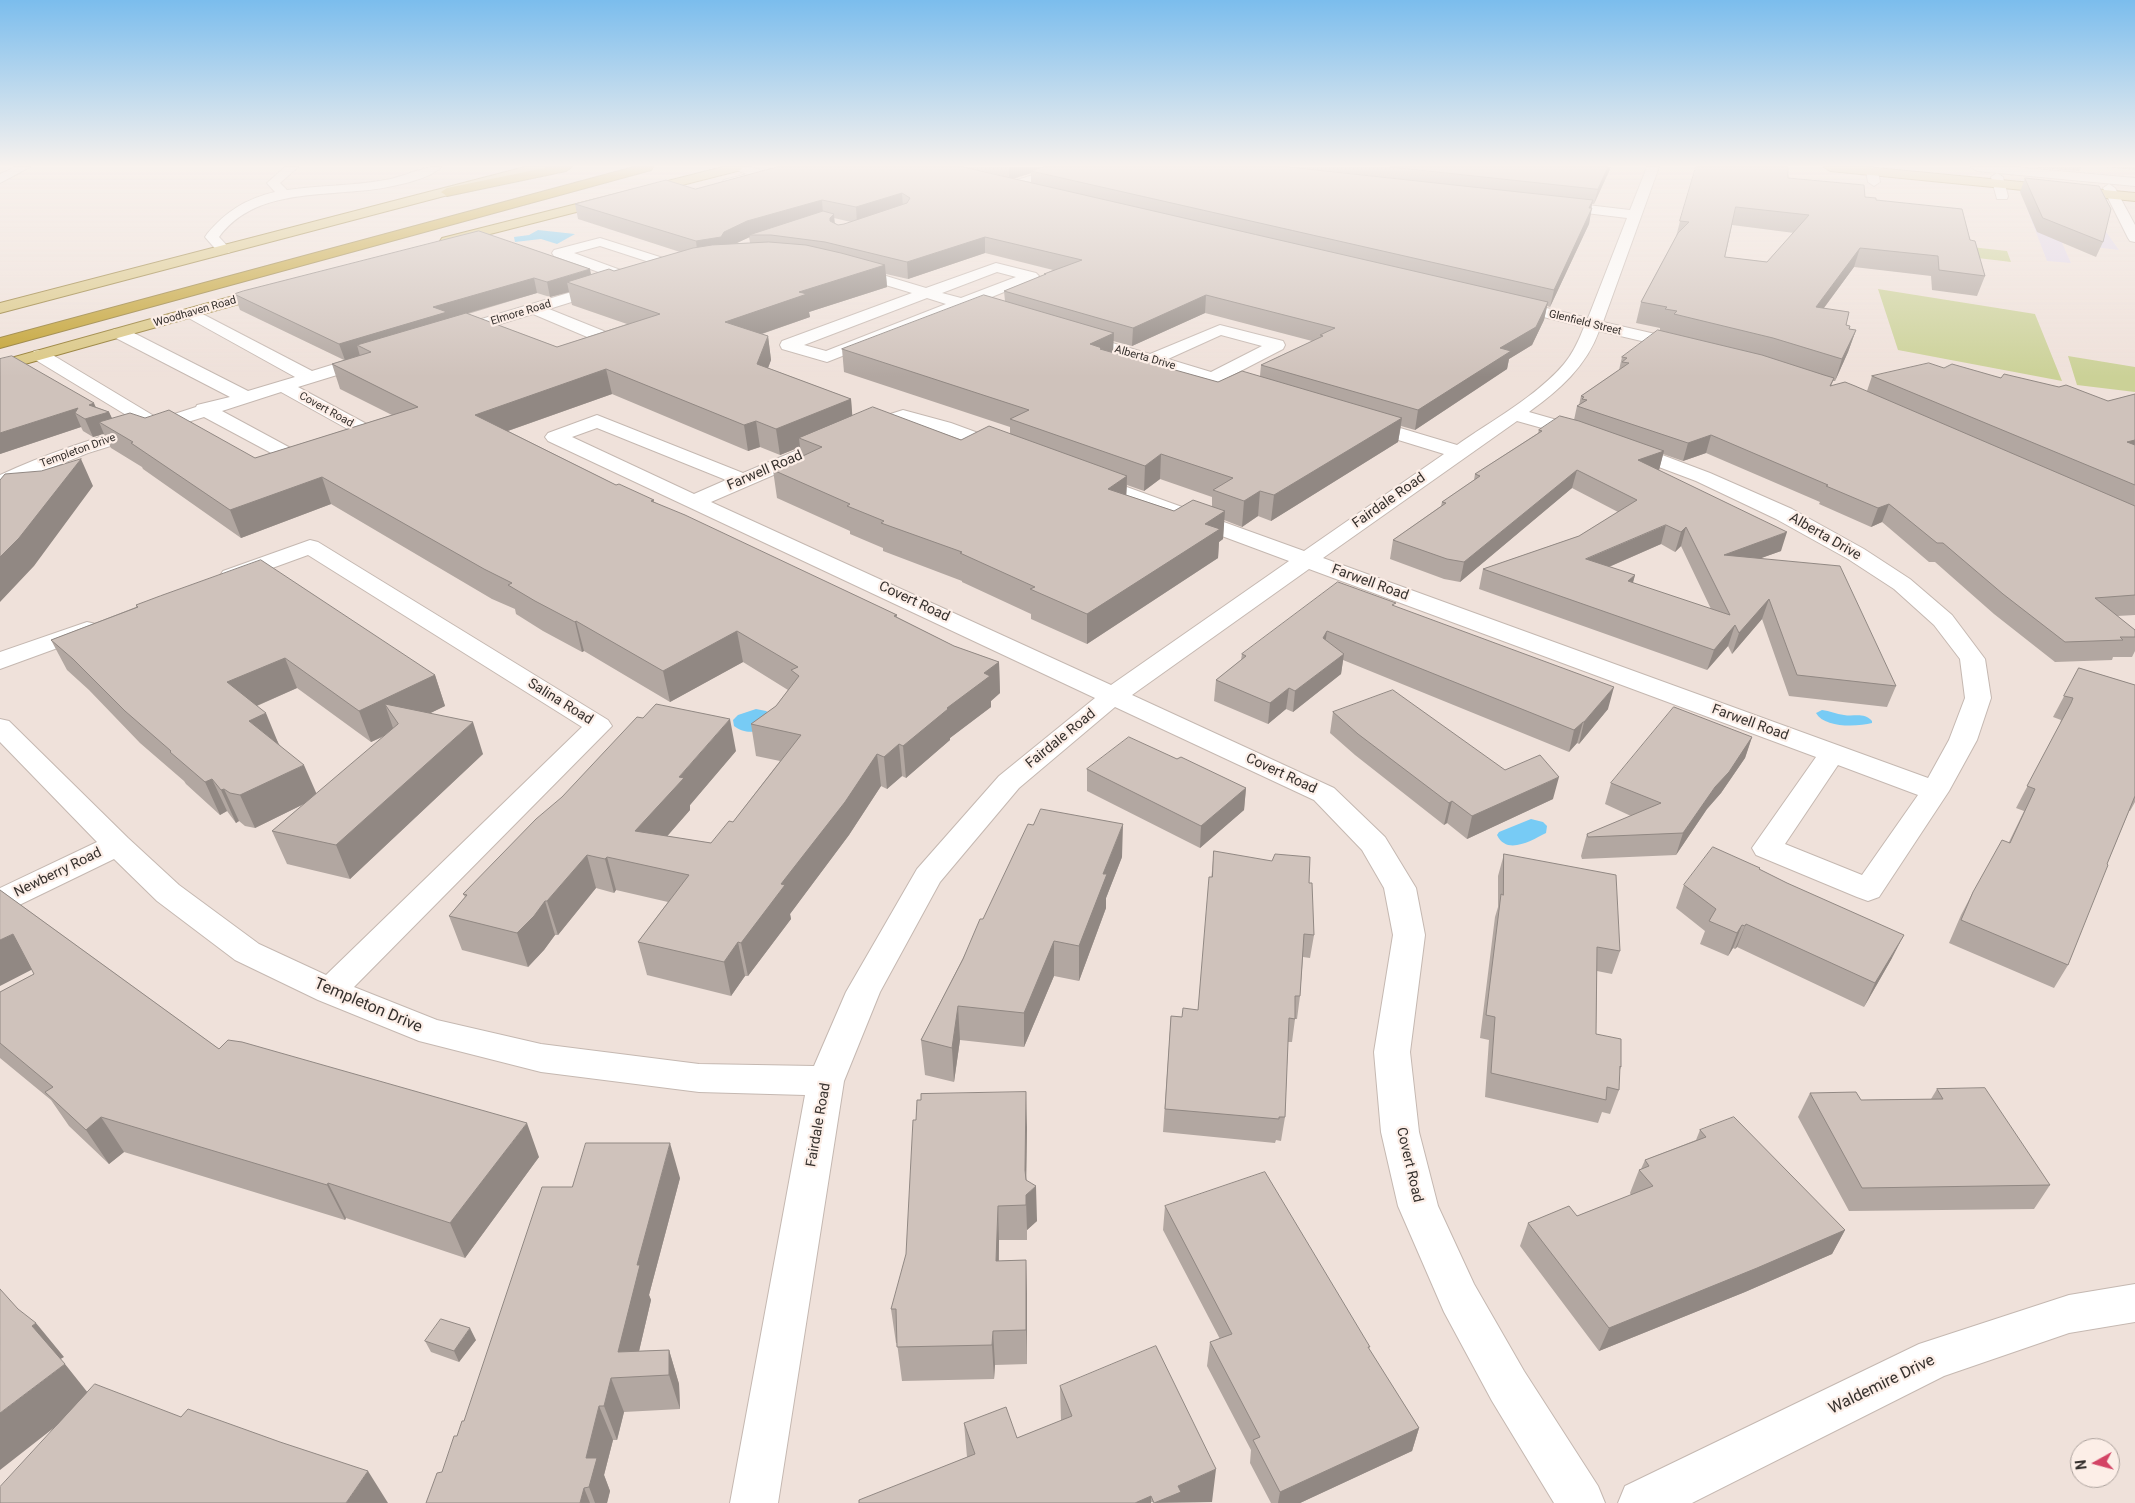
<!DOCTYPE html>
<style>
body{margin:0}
#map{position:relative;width:2135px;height:1503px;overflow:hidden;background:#efe1da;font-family:Roboto,sans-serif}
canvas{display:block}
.north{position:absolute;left:2070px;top:1438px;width:50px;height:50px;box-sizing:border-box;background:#fceee7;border:1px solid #aca29d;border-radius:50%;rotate:263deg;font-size:14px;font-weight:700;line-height:20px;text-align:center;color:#35302d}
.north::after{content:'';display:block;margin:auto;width:18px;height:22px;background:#d34465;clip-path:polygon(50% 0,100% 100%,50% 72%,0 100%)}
</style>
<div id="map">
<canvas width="2135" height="1503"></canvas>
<div class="north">N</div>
</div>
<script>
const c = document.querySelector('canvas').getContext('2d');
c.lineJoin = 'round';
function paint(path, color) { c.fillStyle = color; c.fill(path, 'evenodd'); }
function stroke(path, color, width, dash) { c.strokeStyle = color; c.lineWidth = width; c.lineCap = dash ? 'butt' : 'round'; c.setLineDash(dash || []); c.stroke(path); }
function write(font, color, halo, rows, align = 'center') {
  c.font = font + ' Roboto,sans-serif'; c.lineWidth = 4.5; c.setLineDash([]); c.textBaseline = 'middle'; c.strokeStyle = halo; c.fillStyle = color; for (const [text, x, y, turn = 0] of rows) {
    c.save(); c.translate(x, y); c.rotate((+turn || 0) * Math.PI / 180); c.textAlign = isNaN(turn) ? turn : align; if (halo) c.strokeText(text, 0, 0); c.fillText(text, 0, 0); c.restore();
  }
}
const medical = new Path2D(`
 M 2024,201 L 2098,209 L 2099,222 L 2119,250 L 2062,243 L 2071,263 L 2047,261 Z`);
const green = new Path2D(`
 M 1926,242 L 2007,251 L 2011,262 L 1928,252 Z
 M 1878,289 L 2035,314 L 2062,381 L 1898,350 Z
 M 2068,356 L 2135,367 L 2135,392 L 2077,385 Z`);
const water = new Path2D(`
 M 538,230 L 575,234 L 557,244 L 541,239 L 515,242 L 514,237 L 529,235 Z
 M 756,709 L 766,711 L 772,715 L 761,731 C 750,732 743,733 734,726 L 733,720 L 738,715 Z
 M 1822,710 C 1830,711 1836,714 1844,715 C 1854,717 1864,712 1872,721 L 1872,723 C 1857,727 1824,728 1816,713 Z
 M 1531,819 L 1543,822 L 1547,826 L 1546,833 C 1532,840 1507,856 1497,835 L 1499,832 Z`);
const minor = new Path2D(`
 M 15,167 L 30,167 L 0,183 L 0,174 Z
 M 285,167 L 298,167 L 280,183 L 287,190 C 320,185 353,186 385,180 C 405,177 420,166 441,167 C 434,175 417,180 406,183 C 390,187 374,190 357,191 C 308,196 252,193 219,237 L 231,250 L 229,253 L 219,253 L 205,237 L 207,234 C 226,211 246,199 275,192 L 267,183 Z
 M 734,167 C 745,167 758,166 766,174 L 764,177 L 728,187 L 724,186 L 722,183 L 724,180 L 747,174 L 736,170 Z
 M 1059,167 L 1077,167 L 1075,170 L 1015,189 L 1011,190 L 1005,186 L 1007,183 Z
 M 1647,167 L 1659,167 L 1603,322 L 1690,342 L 1692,346 L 1690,350 L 1684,351 L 1599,331 C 1586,367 1559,390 1529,412 L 1592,430 L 1595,434 L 1592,438 L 1585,440 L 1517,421 L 1323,558 L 1928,778 L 1949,740 L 1965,698 L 1960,659 L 1934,625 L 1894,589 L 1848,559 L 1776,519 L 1696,481 L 1619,452 L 1616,448 L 1619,444 L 1626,442 L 1633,444 L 1710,473 L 1792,509 L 1864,549 L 1910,579 L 1952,615 L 1985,659 L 1991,698 L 1977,740 L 1949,791 L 1879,897 L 1868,901 L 1857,897 L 1756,855 L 1752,848 L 1816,757 L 1309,569 L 1132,695 L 1334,788 L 1385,837 L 1416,888 L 1425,935 L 1410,1052 L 1419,1132 L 1438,1206 L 1474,1284 L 1524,1371 L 1598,1486 L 1605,1503 L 1554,1503 L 1492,1401 L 1444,1312 L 1398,1206 L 1381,1132 L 1374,1052 L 1393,935 L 1384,888 L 1362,850 L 1314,800 L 1115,707 L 1019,788 L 940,882 L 880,992 L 844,1081 L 778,1503 L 730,1503 L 805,1095 L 699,1092 L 541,1072 L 419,1041 L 318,1000 L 235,960 L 157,901 L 114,859 L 11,909 L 0,912 L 0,888 L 97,842 L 0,742 L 0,719 L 9,721 L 128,838 L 179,885 L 259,944 L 326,975 L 582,727 L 308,555 L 231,583 L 223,581 L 220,576 L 223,571 L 310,540 L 318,542 L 608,720 L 612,726 L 354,987 L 437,1020 L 541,1044 L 699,1064 L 814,1066 L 846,992 L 917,869 L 999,776 L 1095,698 L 548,441 L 545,437 L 548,433 L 597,415 L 743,473 L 859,424 L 903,410 L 951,423 L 1011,445 L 1014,449 L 1011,453 L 1004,455 L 937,431 L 904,422 L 873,432 L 711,502 L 1111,685 L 1289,561 L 1085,485 L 1082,481 L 1085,477 L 1092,475 L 1099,477 L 1304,551 L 1444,454 L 1356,427 L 1354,423 L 1356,419 L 1363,417 L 1370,419 L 1457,445 C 1491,421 1537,396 1564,364 C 1573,353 1579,340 1584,327 L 1503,307 L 1501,304 L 1503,301 L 1509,299 L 1588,318 L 1627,218 L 1553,209 L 1546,205 L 1553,201 L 1630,210 ZM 597,428 L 726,480 L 694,494 L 572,437 ZM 1838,765 L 1918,795 L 1862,875 L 1785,844 Z
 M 1872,167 L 1878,171 L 1880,182 L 1874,186 L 1868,182 L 1866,171 Z
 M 1971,167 L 2014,167 L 2135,178 L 2135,186 L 1977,171 Z
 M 1997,173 L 2003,177 L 2008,196 L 2007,199 L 1997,199 L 1991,177 Z
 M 2109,184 L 2115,188 L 2135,225 L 2135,242 L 2130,241 L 2128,238 L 2103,188 Z
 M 600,238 L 682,264 L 684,267 L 682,270 L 677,271 L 600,246 L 574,253 L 637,276 L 640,279 L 637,282 L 632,284 L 554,256 L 552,253 L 554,250 Z
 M 996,263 L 1036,273 L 1039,276 L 1036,279 L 977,303 L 1002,311 L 1004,314 L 1002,317 L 996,319 L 962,309 L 827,362 L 782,349 L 780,345 L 782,341 L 912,293 L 846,273 L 844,270 L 846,267 L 856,267 L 926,288 ZM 997,272 L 1016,277 L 961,298 L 942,293 ZM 927,298 L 946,304 L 826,351 L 804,345 Z
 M 605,282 L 610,284 L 613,287 L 610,290 L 549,309 L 611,334 L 613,338 L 611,342 L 599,342 L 533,314 L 454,338 L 448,337 L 446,333 L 448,329 Z
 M 191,308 L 312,371 L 364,355 L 370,354 L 376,355 L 379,359 L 376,363 L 298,387 L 376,429 L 379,433 L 376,437 L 369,439 L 362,437 L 281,392 L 222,411 L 296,451 L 315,445 L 322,447 L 325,451 C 318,460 298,465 288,462 L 204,417 L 88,453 L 0,489 L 0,475 C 45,454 93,439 141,424 L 34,359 L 31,355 L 34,351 L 40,350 L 46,351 L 159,419 L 196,407 L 197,405 L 230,397 L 114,337 L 112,333 L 114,329 L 126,329 L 248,391 L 295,377 L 185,316 L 183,313 L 185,310 Z
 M 1220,325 L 1283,341 L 1285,345 L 1283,349 L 1229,377 L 1263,387 L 1266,391 L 1263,395 L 1257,396 L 1251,395 L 1072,342 L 1070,338 L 1072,334 L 1078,333 L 1150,354 ZM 1221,335 L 1262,346 L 1211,372 L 1168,359 Z
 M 87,622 L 96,624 L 99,629 L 96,634 L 0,669 L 0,652 Z
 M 2135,1284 L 2135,1322 L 2069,1333 L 1944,1376 L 1692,1503 L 1618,1503 L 1625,1486 L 1919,1344 L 2069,1295 Z`);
const major = new Path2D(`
 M 525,167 L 545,167 L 543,170 L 0,313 L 0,303 Z
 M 723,167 L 743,167 L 741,170 L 447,245 L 442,244 L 440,241 L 442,238 Z
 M 1824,167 L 1866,167 L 2135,193 L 2135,201 L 1830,171 Z
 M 273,285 L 278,287 L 281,290 L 278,293 L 0,371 L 0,361 Z`);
const highway = new Path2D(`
 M 549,167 L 572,167 L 566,171 L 447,196 L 441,192 L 447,188 Z
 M 634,167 L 653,167 L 651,170 L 0,348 L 0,338 Z`);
const wall = new Path2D(`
 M 777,167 L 1611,167 L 1594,204 L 1592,204 L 1589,224 L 1550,307 L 1547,306 L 1544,320 L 1532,345 L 1509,359 L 1507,369 L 1415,430 L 1401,426 L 1398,442 L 1271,521 L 1258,516 L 1242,527 L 1224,520 L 1223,539 L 1219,542 L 1218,558 L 1087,644 L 1031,619 L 1031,614 L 962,582 L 962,581 L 883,551 L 883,548 L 850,534 L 850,531 L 777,498 L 773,470 L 801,457 L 800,447 L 780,455 L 760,447 L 748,451 L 612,394 L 508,431 L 616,485 L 654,500 L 654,502 L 897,615 L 897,617 L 954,646 L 999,662 L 1000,693 L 991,701 L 991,707 L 950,738 L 950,740 L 906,778 L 902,776 L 887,789 L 881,786 L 849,835 L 790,914 L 791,919 L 748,976 L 745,976 L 731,996 L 647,975 L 638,942 L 668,902 L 616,890 L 614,893 L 596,888 L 558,935 L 555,935 L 544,950 L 528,967 L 462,950 L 449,916 L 465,897 L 463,894 L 736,751 L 690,805 L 690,810 L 667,836 L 711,843 L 733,822 L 780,761 L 756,756 L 751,724 L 776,706 L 788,690 L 743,662 L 670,702 L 584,651 L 582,652 L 543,631 L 516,614 L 515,609 L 492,599 L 331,504 L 241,538 L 143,469 L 142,467 L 111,448 L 104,434 L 93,437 L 83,431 L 81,427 L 0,454 L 0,359 L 96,407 L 109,412 L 112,418 L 255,458 L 392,415 L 340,389 L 332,364 L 344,360 L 240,310 L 234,294 L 591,275 L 614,271 L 680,252 L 578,219 L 575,204 L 695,189 ZM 1031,173 L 1031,182 L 1014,179 ZM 834,218 L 851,222 L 844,224 L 838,225 L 835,223 ZM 749,237 L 750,243 L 737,243 ZM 985,253 L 1053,270 L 1044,274 L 1044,275 L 1004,291 L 1005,301 L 842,349 L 844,372 L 1010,427 L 1010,434 L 961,440 L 852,416 L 851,399 L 768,368 L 771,360 L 768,336 L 762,334 L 810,317 L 809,312 L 887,287 L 886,274 L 908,279 ZM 569,292 L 572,305 L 627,324 L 557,347 L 468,314 L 537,293 L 550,297 ZM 1205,313 L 1312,341 L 1261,365 L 1260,376 L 1218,382 L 1113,353 L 1113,341 L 1132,346 ZM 1160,479 L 1212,497 L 1212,506 L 1174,511 L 1126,495 L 1127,485 L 1144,491 Z
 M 2029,167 L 2081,167 L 2079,171 Z
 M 2105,167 L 2135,167 L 2135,170 Z
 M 1788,178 L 1876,200 L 1970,240 L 1985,276 L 1977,296 L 1932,290 L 1931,276 L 1854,267 L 1824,308 L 1846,325 L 1849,329 L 1856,330 L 1848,352 L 1835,381 L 1833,381 L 1831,386 L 1867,391 L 1872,376 L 1944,368 L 2001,378 L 2108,401 L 2135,394 L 2135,615 L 2117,616 L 2135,630 L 2135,651 L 2132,657 L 2113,657 L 2112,660 L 2055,662 L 1994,614 L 1935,562 L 1929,562 L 1882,522 L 1871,527 L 1819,504 L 1820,502 L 1706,453 L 1683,461 L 1663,454 L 1659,470 L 1658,470 L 1781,551 L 1761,558 L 1896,686 L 1887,707 L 1789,696 L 1762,619 L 1732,654 L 1728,646 L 1707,670 L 1479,589 L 1483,569 L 1579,536 L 1618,512 L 1572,488 L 1460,582 L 1444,579 L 1390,559 L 1393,540 L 1441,506 L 1442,502 L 1474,480 L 1475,474 L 1538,433 L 1539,430 L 1574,420 L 1577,406 L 1579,405 L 1581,396 L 1619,370 L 1622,357 L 1660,330 L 1660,328 L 1636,323 L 1641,302 L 1676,237 L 1680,221 ZM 1732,225 L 1794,233 L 1767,262 L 1725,257 ZM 1661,544 L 1675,552 L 1681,546 L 1711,609 L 1633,583 L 1635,575 L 1609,567 Z
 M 2025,178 L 2103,242 L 2096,257 L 2037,232 L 2020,192 Z
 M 136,605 L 435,675 L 445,706 L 430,713 L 483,754 L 350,879 L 287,864 L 272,831 L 304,804 L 255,828 L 245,826 L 239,821 L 236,823 L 227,811 L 220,815 L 186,784 L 184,781 L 140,743 L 89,690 L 67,670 L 51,640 L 136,607 ZM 297,688 L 371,742 L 385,736 L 316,794 L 279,744 L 257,706 Z
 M 1395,607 L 1608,709 L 1579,744 L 1577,743 L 1569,752 L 1343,660 L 1341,674 L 1293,712 L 1286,709 L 1268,724 L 1214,701 L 1216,680 L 1241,660 L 1242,654 Z
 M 2079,668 L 2135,685 L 2135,802 L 2130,811 L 2129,811 L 2107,864 L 2068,965 L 2054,988 L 1949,943 L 1961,915 L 1973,892 L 2009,842 L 2024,811 L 2016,808 L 2060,724 L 2061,720 L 2053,717 Z
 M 1333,712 L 1505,770 L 1553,799 L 1467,839 L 1447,823 L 1444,825 L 1355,755 L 1330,733 Z
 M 1752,737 L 1745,758 L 1721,793 L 1707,809 L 1676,855 L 1582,859 L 1581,856 L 1587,834 L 1631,816 L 1605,804 L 1611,783 Z
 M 1177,759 L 1246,788 L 1244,810 L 1200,848 L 1087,791 L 1087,769 Z
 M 1214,851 L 1309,883 L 1314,935 L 1310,958 L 1303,957 L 1300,996 L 1297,1019 L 1295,1019 L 1292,1042 L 1288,1042 L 1285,1117 L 1281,1141 L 1276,1140 L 1275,1143 L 1163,1132 L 1171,1016 L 1182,1017 L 1198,1010 Z
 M 1504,854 L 1620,951 L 1612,974 L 1597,971 L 1596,1034 L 1621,1067 L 1619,1072 L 1619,1090 L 1610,1114 L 1602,1112 L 1598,1123 L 1485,1097 L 1489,1040 L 1480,1038 L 1495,917 L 1498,907 L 1498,876 Z
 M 1122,857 L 1106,898 L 1106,908 L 1079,981 L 1054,976 L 1024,1047 L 960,1040 L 954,1082 L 925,1075 L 921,1040 L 983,919 Z
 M 1759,870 L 1892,958 L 1864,1007 L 1737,947 L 1735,949 L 1733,948 L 1728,956 L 1700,944 L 1705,931 L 1676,908 L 1684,885 Z
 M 0,890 L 219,1049 L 539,1157 L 465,1258 L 346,1218 L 345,1220 L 124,1152 L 109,1164 L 69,1126 L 51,1100 L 0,1058 L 0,992 L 34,974 Z
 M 1937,1089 L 2050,1185 L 2034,1209 L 1849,1211 L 1798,1117 L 1810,1093 L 1861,1100 L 1931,1099 Z
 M 1027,1127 L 1026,1178 L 1037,1221 L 1027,1230 L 1027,1240 L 999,1240 L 999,1261 L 1026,1260 L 1027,1364 L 995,1365 L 994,1379 L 902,1381 L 897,1343 L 896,1343 L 891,1309 Z
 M 1700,1130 L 1845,1230 L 1832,1254 L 1745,1292 L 1599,1351 L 1520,1246 L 1528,1223 L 1577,1216 L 1631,1195 L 1630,1193 L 1639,1170 L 1641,1169 L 1645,1160 L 1696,1140 Z
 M 680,1178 L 649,1295 L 651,1300 L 639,1351 L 669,1350 L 679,1384 L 680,1409 L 624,1412 L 617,1440 L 613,1440 L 604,1475 L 610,1491 L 607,1503 L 426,1503 L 442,1472 L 457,1436 L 464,1421 L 572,1187 Z
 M 1165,1206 L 1369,1349 L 1419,1428 L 1412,1451 L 1300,1503 L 1271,1503 L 1250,1463 L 1251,1450 L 1207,1366 L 1210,1342 L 1220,1339 L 1163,1230 Z
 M 476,1340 L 459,1362 L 431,1352 L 425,1341 Z
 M 1060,1386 L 1212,1502 L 859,1503 L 967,1457 L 964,1423 L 1017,1438 L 1061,1421 Z`);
const shadedWall = new Path2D(`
 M 1009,167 L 1053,167 L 1031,171 L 1031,173 L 1009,180 Z
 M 1608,167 L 1611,167 L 1594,204 L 1598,189 Z
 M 902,193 L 903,208 L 857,223 L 856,207 Z
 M 822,200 L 823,215 L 749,235 L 750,237 L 726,248 L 698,258 L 696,241 L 724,232 L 747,221 Z
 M 1593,200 L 1590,213 L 1592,208 L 1589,224 L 1550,307 L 1554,290 Z
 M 834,214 L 835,230 L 831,234 L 830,218 Z
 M 985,237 L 985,253 L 908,279 L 907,262 Z
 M 1860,248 L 1854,267 L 1809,328 L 1816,307 Z
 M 885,265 L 887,287 L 809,312 L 810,317 L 729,345 L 725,322 L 799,292 Z
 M 590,269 L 593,284 L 567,282 L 569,292 L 550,297 L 547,282 Z
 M 534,278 L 537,293 L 357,345 L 360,356 L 345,360 L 339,344 L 433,307 Z
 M 1206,295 L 1205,313 L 1132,346 L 1133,328 Z
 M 1548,302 L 1544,320 L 1532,345 L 1509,359 L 1507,369 L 1415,430 L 1418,410 L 1500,348 Z
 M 1856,330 L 1848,352 L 1835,381 L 1842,359 Z
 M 1114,333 L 1113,355 L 1090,344 Z
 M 768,336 L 771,360 L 760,389 L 757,364 Z
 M 606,369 L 612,394 L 482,440 L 475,415 Z
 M 851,399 L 853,424 L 799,438 L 800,447 L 780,455 L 776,429 Z
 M 94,403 L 99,415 L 109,412 L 117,430 L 99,422 L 104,434 L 93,437 L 85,419 L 89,405 Z
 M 78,408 L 75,413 L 81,427 L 0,454 L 0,433 Z
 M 1402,418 L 1398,442 L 1271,521 L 1274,495 Z
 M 756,421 L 760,447 L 748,451 L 744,425 Z
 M 1711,435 L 1706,453 L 1683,461 L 1688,443 Z
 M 2135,440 L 2135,455 L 2127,442 Z
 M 1664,451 L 1659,470 L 1633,479 L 1638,460 Z
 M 1161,454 L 1160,479 L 1144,491 L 1145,466 Z
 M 81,459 L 93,486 L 34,566 L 0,602 L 0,557 Z
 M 1577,470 L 1572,488 L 1460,582 L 1464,562 Z
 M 1127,476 L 1126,503 L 1108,489 Z
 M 322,477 L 331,504 L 241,538 L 230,510 Z
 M 1260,491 L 1258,516 L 1242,527 L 1244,501 Z
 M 1889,504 L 1882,522 L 1871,527 L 1878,508 Z
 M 1225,511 L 1223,539 L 1219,542 L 1218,558 L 1087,644 L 1087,614 L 1205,524 Z
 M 1666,525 L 1661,544 L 1581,579 L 1586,559 Z
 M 1686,527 L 1681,546 L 1675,552 L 1681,532 Z
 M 1787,532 L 1781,551 L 1717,574 L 1724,555 Z
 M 1635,575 L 1629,595 L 1628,581 Z
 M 1769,599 L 1762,619 L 1732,654 L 1739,633 Z
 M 576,621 L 584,651 L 582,652 L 575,622 Z
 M 1735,625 L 1728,646 L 1707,670 L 1714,650 Z
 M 737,631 L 743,662 L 670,702 L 663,671 Z
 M 1327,631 L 1324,652 L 1323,638 Z
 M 1344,654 L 1341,674 L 1293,712 L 1295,691 Z
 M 285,658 L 297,688 L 240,713 L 227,682 Z
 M 999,662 L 1000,693 L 991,701 L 991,707 L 950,738 L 950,740 L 906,778 L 903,746 L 947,708 L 984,673 Z
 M 435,675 L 445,706 L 400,728 L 398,724 L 385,704 L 394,731 L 371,742 L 359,711 Z
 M 1614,687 L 1608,709 L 1579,744 L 1584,722 Z
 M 1289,688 L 1286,709 L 1268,724 L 1270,703 Z
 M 266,713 L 279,745 L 249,721 Z
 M 730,719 L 736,751 L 690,805 L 690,810 L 643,864 L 635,831 L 679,777 Z
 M 473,722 L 483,754 L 350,879 L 336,845 Z
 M 1583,722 L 1577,743 L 1569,752 L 1574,730 Z
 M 1752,737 L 1745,758 L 1721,793 L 1707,809 L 1676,855 L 1683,833 L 1715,787 Z
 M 899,744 L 902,776 L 887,789 L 884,757 Z
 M 877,754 L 881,786 L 849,835 L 790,914 L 791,919 L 748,976 L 741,943 L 781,884 Z
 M 304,765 L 318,797 L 255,828 L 240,795 Z
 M 1559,777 L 1553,799 L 1467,839 L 1472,816 Z
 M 212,779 L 227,811 L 220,815 L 205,782 Z
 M 1246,788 L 1244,810 L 1200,848 L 1201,826 Z
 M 224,789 L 239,821 L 236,823 L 221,790 Z
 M 1452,801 L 1447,823 L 1444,825 L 1449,803 Z
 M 1123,824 L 1122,857 L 1106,898 L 1106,908 L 1079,981 L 1079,946 L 1103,874 Z
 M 587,855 L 596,888 L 558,935 L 547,901 Z
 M 607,857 L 616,890 L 614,893 L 605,859 Z
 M 545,901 L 555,935 L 544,950 L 528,967 L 517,933 Z
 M 1746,924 L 1737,947 L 1735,949 L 1745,926 Z
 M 1742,925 L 1733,948 L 1728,956 L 1737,933 Z
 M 13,934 L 35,968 L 0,986 L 0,940 Z
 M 1904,935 L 1892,958 L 1864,1007 L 1875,983 Z
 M 1054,941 L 1054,976 L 1024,1047 L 1024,1013 Z
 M 738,942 L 745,976 L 731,996 L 724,962 Z
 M 958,1006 L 960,1040 L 954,1082 L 952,1048 Z
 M 1026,1092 L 1027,1127 L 1026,1195 L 1036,1186 L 1037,1221 L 1027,1230 L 1025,1170 Z
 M 101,1117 L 124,1152 L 109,1164 L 86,1130 Z
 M 527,1123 L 539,1157 L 465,1258 L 450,1223 Z
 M 670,1143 L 680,1178 L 649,1295 L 651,1300 L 633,1377 L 618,1352 L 637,1265 Z
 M 328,1183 L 346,1218 L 345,1220 L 327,1185 Z
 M 998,1206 L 999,1240 L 998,1295 L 996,1261 Z
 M 1845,1230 L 1832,1254 L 1745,1292 L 1599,1351 L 1609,1328 Z
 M 1026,1260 L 1027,1294 L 1027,1364 L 1026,1330 Z
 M 36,1323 L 64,1357 L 59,1360 L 32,1326 Z
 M 470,1328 L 476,1340 L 459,1362 L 454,1351 Z
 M 993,1331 L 995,1365 L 994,1379 L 992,1345 Z
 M 669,1350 L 679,1384 L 680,1409 L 669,1375 Z
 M 65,1364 L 92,1398 L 0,1470 L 0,1413 Z
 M 611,1378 L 624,1412 L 617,1440 L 604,1406 Z
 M 599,1406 L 613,1440 L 604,1475 L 610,1491 L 607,1503 L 595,1503 L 589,1487 L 586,1458 Z
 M 1419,1428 L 1412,1451 L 1300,1503 L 1278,1503 L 1280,1492 Z
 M 1216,1469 L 1212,1502 L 1154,1503 L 1178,1486 Z
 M 368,1471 L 388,1503 L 346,1503 Z
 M 584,1488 L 590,1503 L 580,1503 Z
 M 1151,1496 L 1151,1503 L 1135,1503 Z`);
const building = new Path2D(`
 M 777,167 L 963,167 L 1548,302 L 1536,327 L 1500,348 L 1511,351 L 1418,410 L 1261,365 L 1323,336 L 1320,335 L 1335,328 L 1206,295 L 1133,328 L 1004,291 L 1046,274 L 1044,274 L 1082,260 L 985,237 L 907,262 L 825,242 L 771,235 L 749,235 L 823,211 L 834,214 L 830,218 L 830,221 L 838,225 L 844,224 L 907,203 L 910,198 L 902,193 L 856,207 L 822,200 L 747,221 L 724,232 L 721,237 L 696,241 L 575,204 L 666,180 L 695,189 Z
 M 1044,167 L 1288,167 L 1593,200 L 1589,208 L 1592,208 L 1554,290 L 1031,171 Z
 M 1391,167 L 1608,167 L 1598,189 Z
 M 1696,167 L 1788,167 L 1788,178 L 1864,185 L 1865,197 L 1876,198 L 1876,200 L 1962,209 L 1970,240 L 1975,241 L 1985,276 L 1939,270 L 1938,256 L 1860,248 L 1816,307 L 1849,312 L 1846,325 L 1850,326 L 1849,329 L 1856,330 L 1842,359 L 1773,338 L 1674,314 L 1677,311 L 1665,309 L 1667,307 L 1641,302 L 1678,233 L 1689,222 L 1680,221 ZM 1736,207 L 1809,215 L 1767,262 L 1725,257 Z
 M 2025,178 L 2099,186 L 2111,209 L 2103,242 L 2043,218 Z
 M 479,231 L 590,269 L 547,282 L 534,278 L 433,307 L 447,312 L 339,344 L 234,294 L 243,291 Z
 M 769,242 L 806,245 L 841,253 L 885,265 L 799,292 L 807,294 L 725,322 L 768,336 L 757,364 L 851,399 L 776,429 L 756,421 L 744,425 L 606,369 L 475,415 L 616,485 L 619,484 L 654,500 L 651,501 L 685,515 L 897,615 L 894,616 L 954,646 L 999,662 L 984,673 L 990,676 L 947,708 L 948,709 L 903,746 L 899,744 L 884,757 L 877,754 L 845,802 L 781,884 L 785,885 L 741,943 L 738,942 L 724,962 L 638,942 L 689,875 L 607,857 L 605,859 L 587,855 L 547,901 L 545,901 L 534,916 L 517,933 L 449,916 L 467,895 L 463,894 L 536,819 L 562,797 L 637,717 L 643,718 L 656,704 L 730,719 L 679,777 L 684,778 L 635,831 L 711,843 L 729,821 L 733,822 L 801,735 L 751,724 L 776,706 L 799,676 L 791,670 L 798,667 L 737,631 L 663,671 L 576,621 L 575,622 L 535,601 L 508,585 L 512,583 L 484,569 L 322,477 L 230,510 L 131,443 L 133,442 L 99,422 L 130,413 L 145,418 L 169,410 L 255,458 L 418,407 L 332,364 L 371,352 L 357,345 L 466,313 L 557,347 L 660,314 L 567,282 L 609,269 L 614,271 L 693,248 L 712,245 Z
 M 984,295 L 1114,333 L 1090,344 L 1102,348 L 1100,349 L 1218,382 L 1242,371 L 1402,418 L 1274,495 L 1260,491 L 1244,501 L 1213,490 L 1233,478 L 1161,454 L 1145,466 L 1010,419 L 1029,410 L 842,349 Z
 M 1658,330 L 1762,355 L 1824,375 L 1834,378 L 1830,386 L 1845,382 L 1855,386 L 2135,506 L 2135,595 L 2095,598 L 2135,630 L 2135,637 L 2120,637 L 2123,640 L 2065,642 L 2003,594 L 1943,543 L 1937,543 L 1889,504 L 1878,508 L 1826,486 L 1828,485 L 1711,435 L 1688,443 L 1577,406 L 1587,400 L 1582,399 L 1584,397 L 1581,396 L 1629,363 L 1622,362 L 1627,358 L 1622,357 Z
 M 12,356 L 94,403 L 89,405 L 109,412 L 85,419 L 75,413 L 78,408 L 0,433 L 0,359 Z
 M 1929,363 L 1944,368 L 1952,364 L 2001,378 L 2004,374 L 2059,387 L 2066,385 L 2108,401 L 2135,394 L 2135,440 L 2127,442 L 2135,445 L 2135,485 L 1872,376 Z
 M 873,407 L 961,440 L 989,426 L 1127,476 L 1108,489 L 1174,511 L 1193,500 L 1225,511 L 1205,524 L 1220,529 L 1087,614 L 1030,589 L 1035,587 L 960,553 L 962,552 L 881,523 L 884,521 L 847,506 L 850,504 L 773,470 L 822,447 L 799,438 Z
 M 1560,416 L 1579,421 L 1664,451 L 1638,460 L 1787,532 L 1724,555 L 1840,566 L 1896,686 L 1797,675 L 1769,599 L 1739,633 L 1735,625 L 1714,650 L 1483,569 L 1579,536 L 1637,500 L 1577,470 L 1464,562 L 1447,559 L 1393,540 L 1446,503 L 1442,502 L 1480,476 L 1475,474 L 1542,431 L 1539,430 ZM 1666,525 L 1681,532 L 1686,527 L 1730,615 L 1628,581 L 1635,575 L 1586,559 Z
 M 81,459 L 19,538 L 0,557 L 0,480 L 5,474 L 41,471 Z
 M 261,560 L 435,675 L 359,711 L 285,658 L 227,682 L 266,713 L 249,721 L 304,765 L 240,795 L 230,793 L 224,789 L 221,790 L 212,779 L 205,782 L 170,752 L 171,751 L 125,711 L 73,659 L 51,640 L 138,607 L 136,605 L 160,596 Z
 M 1338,582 L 1396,603 L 1392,605 L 1614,687 L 1584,722 L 1583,722 L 1574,730 L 1327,631 L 1323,638 L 1344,654 L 1295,691 L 1289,688 L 1270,703 L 1216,680 L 1246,656 L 1242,654 Z
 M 2079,668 L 2135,685 L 2135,796 L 2107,864 L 2108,865 L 2068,965 L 1961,920 L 1973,892 L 2002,840 L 2010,843 L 2035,789 L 2027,786 L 2071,703 L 2073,698 L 2064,696 Z
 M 1393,690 L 1505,770 L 1540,755 L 1559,777 L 1472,816 L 1452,801 L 1449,803 L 1358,734 L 1333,712 Z
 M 385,704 L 473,722 L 336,845 L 272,831 L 398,724 Z
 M 1674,707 L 1752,737 L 1729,772 L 1715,787 L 1683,833 L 1588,837 L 1587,834 L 1661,803 L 1611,783 Z
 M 1129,737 L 1177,759 L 1181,757 L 1246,788 L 1201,826 L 1087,769 Z
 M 1041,809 L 1123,824 L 1103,874 L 1107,874 L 1079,946 L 1054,941 L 1024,1013 L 958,1006 L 952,1048 L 921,1040 L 963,959 L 980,919 L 983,919 L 1028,824 L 1033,825 Z
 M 1713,847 L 1760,868 L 1759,869 L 1787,883 L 1904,935 L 1875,983 L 1746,924 L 1745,926 L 1742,925 L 1737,933 L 1709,921 L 1716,909 L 1684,885 Z
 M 1214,851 L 1272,861 L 1275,854 L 1310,857 L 1309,883 L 1312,883 L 1314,935 L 1304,934 L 1300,996 L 1295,996 L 1295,1019 L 1289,1018 L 1285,1117 L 1279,1117 L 1279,1119 L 1165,1109 L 1171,1016 L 1182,1017 L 1183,1008 L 1198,1010 L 1209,877 L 1212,877 Z
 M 1504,854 L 1616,875 L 1620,951 L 1597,947 L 1596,1034 L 1621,1039 L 1621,1067 L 1620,1066 L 1619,1090 L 1607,1087 L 1606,1100 L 1491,1073 L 1495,1017 L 1486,1015 L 1501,894 L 1503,895 Z
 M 0,890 L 219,1049 L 228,1040 L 242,1042 L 527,1123 L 450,1223 L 328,1183 L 327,1185 L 101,1117 L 86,1130 L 45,1092 L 53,1087 L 0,1043 L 0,992 L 34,974 L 13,934 L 0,940 Z
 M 1985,1088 L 2050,1185 L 1862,1188 L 1810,1093 L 1856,1092 L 1861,1100 L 1943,1099 L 1937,1089 Z
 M 1026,1092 L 1025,1170 L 1026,1180 L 1036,1186 L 1026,1195 L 1026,1205 L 998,1206 L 996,1261 L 1026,1260 L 1026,1330 L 993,1331 L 992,1345 L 897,1347 L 896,1309 L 891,1309 L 906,1254 L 913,1120 L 916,1120 L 917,1100 L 921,1100 L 921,1094 Z
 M 1734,1117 L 1845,1230 L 1757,1268 L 1609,1328 L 1528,1223 L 1569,1206 L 1577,1216 L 1653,1186 L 1639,1170 L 1649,1166 L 1645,1160 L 1706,1137 L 1700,1130 Z
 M 586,1143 L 670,1143 L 637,1265 L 640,1265 L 618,1352 L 669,1350 L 669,1375 L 611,1378 L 604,1406 L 599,1406 L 586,1458 L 597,1458 L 589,1487 L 584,1488 L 580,1503 L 426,1503 L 437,1473 L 442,1472 L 454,1436 L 457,1436 L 462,1421 L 464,1421 L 542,1187 L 572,1187 Z
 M 1265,1172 L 1370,1347 L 1368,1347 L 1419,1428 L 1280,1492 L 1253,1440 L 1260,1437 L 1210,1342 L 1232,1334 L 1165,1206 Z
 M 0,1289 L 18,1309 L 36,1323 L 32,1326 L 65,1364 L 0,1413 Z
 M 441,1319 L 470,1328 L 454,1351 L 425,1341 Z
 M 1156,1346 L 1216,1469 L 1178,1486 L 1181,1492 L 1154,1503 L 1151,1496 L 1135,1503 L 859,1503 L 859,1500 L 975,1454 L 964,1423 L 1006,1407 L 1017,1438 L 1072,1416 L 1060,1386 Z
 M 95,1384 L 181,1417 L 188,1409 L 280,1442 L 368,1471 L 346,1503 L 0,1503 L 0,1487 Z`);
const farStreetnames = [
 ["Woodhaven Road",195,312,-16],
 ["Elmore Road",521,313,-17],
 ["Glenfield Street",1585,323,14],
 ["Alberta Drive",1145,358,16],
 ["Covert Road",326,410,29],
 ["Templeton Drive",78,451,-20]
];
const streetNames = [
 ["Farwell Road",765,471,-23],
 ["Fairdale Road",1389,501,-35],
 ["Alberta Drive",1825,537,30],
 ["Farwell Road",1370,583,20],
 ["Covert Road",914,602,25],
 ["Salina Road",560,702,32],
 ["Farwell Road",1750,723,20],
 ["Fairdale Road",1061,739,-39],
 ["Covert Road",1281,774,25],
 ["Newberry Road",58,873,-26],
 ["Fairdale Road",819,1125,-80],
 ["Covert Road",1409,1165,77]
];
const nearStreetnames = [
 ["Templeton Drive",368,1006,23],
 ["Waldemire Drive",1882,1385,-26]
];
paint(medical, '#e0d6ea');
paint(green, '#cbd197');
paint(water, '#77cbf5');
stroke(minor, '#c5b8b1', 2);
stroke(major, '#91792f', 2);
stroke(highway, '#91792f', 2);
paint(minor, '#fff');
paint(major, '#dac783');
paint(highway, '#c2a130');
paint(wall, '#b2a7a1');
paint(shadedWall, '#918883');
paint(building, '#cfc2bb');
stroke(building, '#918883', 1);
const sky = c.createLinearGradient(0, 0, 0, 377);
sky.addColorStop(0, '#7bbded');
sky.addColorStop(0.44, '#f8f2ee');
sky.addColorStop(1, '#f8f2ee00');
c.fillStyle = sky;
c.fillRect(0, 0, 2135, 377);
write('11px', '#35302d', '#fceee7', farStreetnames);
write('14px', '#35302d', '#fceee7', streetNames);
write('16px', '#35302d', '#fceee7', nearStreetnames);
</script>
